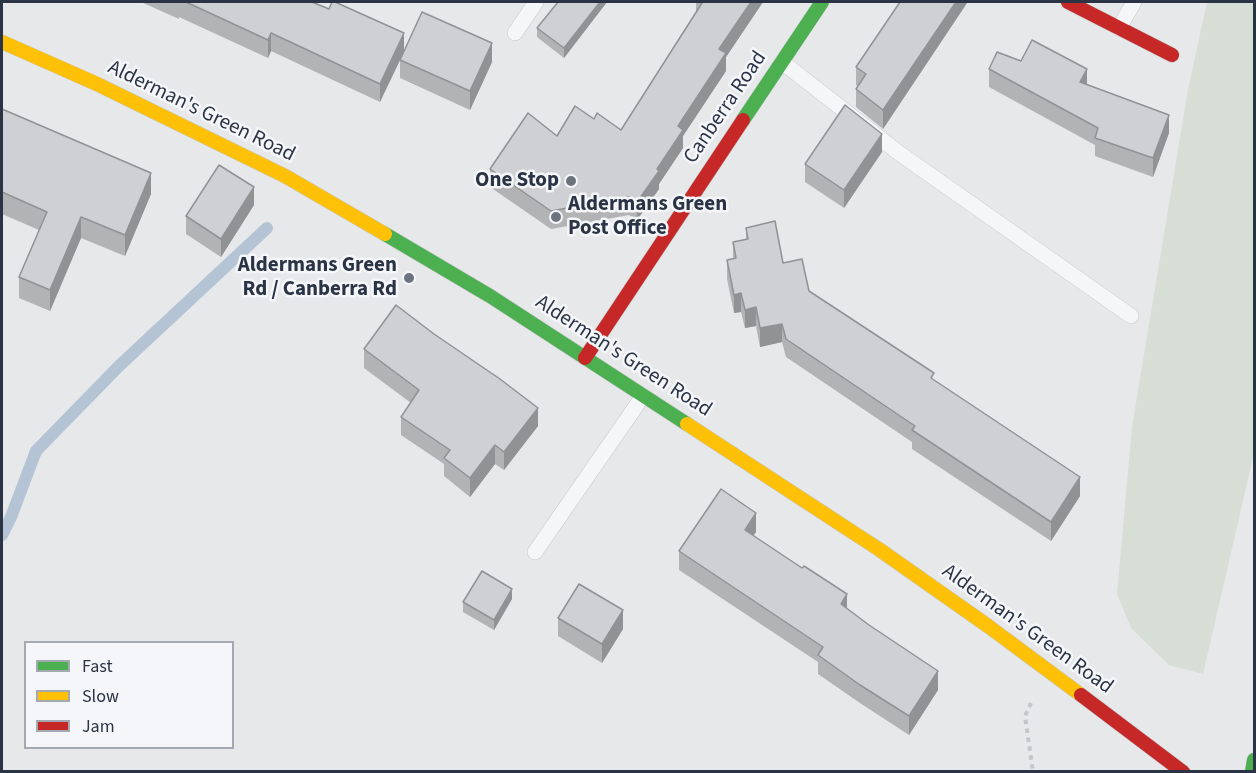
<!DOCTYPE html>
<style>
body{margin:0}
#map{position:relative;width:1256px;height:773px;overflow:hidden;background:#e6e8ea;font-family:"Source Sans 3",sans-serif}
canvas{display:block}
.frame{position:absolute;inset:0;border:3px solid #2b3445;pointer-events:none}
.legend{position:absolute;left:24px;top:641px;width:210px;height:108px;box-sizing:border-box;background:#f4f6f9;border:2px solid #a4a8b1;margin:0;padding:8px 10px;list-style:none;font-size:18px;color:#2b3445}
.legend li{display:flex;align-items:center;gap:12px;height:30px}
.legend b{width:30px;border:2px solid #a4a8b1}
</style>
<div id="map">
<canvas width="1256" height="773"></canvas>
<div class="frame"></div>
<ul class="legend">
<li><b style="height:8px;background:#4caf50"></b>Fast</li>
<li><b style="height:8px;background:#ffc107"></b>Slow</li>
<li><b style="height:8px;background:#c62828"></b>Jam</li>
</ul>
</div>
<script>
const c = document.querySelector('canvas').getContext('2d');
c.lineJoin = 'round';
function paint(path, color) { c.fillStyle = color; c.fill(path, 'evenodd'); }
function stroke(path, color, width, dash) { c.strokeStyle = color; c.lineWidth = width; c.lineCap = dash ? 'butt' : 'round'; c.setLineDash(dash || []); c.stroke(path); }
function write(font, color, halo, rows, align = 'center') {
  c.font = font + ' "Source Sans 3",sans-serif'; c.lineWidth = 5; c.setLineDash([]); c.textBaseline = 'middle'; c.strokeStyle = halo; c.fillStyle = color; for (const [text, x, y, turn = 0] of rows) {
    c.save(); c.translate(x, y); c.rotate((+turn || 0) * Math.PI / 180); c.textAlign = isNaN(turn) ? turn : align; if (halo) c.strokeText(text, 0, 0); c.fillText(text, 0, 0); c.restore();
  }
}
const green = new Path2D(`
 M 1207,2 L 1254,2 L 1254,453 L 1203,674 L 1169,665 L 1131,628 L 1117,594 L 1132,427 L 1188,90 Z`);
const stream = new Path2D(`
 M 2,535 L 11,517 L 36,451 L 119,366 L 267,228`);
const path = new Path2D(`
 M 1031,703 L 1025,716 L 1033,772`);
const lane = new Path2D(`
 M 1119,28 L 1134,2
 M 515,33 L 536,2
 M 782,62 L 899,153 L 1131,316
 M 535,552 L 643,396`);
const fast = new Path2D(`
 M 743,120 L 822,2
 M 385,234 L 490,296 L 687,424
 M 1252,772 L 1254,760`);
const slow = new Path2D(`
 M 2,42 L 97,84 L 285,176 L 385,234
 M 687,424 L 880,550 L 988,626 L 1081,695`);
const jam = new Path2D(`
 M 1068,2 L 1172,55
 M 585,358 L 743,120
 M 1081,695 L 1183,772`);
const wall = new Path2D(`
 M 141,2 L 312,2 L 329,9 L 404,33 L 380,102 L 271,51 L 268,58 L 179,17 L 179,19 Z
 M 607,2 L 564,58 L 537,37 L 537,28 Z
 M 696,2 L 763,2 L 726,57 L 726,71 L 683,136 L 683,148 L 659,184 L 659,189 L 637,220 L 629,215 L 551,229 L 490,187 L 490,169 L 557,136 L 594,119 L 621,130 L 696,12 Z
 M 967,2 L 967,3 L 883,129 L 856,107 L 856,89 L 858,86 L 856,85 L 856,67 Z
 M 400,60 L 492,62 L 470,110 L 400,78 Z
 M 989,69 L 1087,85 L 1169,133 L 1153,177 L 1095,156 L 1095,145 L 989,87 Z
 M 2,109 L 151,194 L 125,256 L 81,238 L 50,311 L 19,298 L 19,277 L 39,230 L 2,214 Z
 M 882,152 L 844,208 L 805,182 L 805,164 Z
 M 254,205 L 221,257 L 186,234 L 186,216 Z
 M 746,228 L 783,263 L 809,291 L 934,380 L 1080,496 L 1051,541 L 912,449 L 912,442 L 786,357 L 782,342 L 760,347 L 756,326 L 745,328 L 741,312 L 734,313 L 727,279 L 727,260 L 733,259 L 733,242 L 746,239 Z
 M 364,349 L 538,426 L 504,470 L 495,464 L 470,497 L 444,476 L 444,464 L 401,435 L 401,417 L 411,403 L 364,368 Z
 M 756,532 L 753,535 L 847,608 L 938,690 L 909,735 L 860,703 L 818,674 L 818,662 L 679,570 L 679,551 Z
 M 512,599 L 494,630 L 463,612 L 463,602 Z
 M 558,618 L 623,629 L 602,663 L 558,636 Z`);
const shadedWall = new Path2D(`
 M 600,2 L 607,2 L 564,58 L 564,48 Z
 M 751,2 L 763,2 L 726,57 L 726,71 L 683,136 L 683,148 L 659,184 L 659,189 L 637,220 L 637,202 L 719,49 Z
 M 956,2 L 967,2 L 967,3 L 883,129 L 883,110 Z
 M 271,33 L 271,51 L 268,58 L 268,40 Z
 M 404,33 L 404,52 L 380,102 L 380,84 Z
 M 492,43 L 492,62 L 470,110 L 470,91 Z
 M 1087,69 L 1087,88 L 1080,82 Z
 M 1169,115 L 1169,133 L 1153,177 L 1153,158 Z
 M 882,134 L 882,152 L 844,208 L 844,190 Z
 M 151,173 L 151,194 L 125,256 L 125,235 Z
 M 254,187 L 254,205 L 221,257 L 221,239 Z
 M 81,217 L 81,238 L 50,311 L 50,290 Z
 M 741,293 L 741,312 L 734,313 L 734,295 Z
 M 756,307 L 756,326 L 745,328 L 745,310 Z
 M 782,324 L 782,342 L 760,347 L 760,328 Z
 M 538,408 L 538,426 L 504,470 L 504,452 Z
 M 495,445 L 495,464 L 470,497 L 470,478 Z
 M 1080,477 L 1080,496 L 1051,541 L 1051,522 Z
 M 756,513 L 756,532 L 745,548 L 745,530 Z
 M 512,589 L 512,599 L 494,630 L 494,620 Z
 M 847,594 L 847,613 L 841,604 Z
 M 623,610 L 623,629 L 602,663 L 602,644 Z
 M 938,671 L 938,690 L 909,735 L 909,716 Z`);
const building = new Path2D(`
 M 186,2 L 312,2 L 329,9 L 332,2 L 335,2 L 404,33 L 380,84 L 271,33 L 268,40 Z
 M 558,2 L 600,2 L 564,48 L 537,28 Z
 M 700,2 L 751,2 L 719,49 L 726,53 L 678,126 L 683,130 L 657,169 L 659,171 L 637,202 L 629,197 L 551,211 L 490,169 L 528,113 L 557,136 L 575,106 L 594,119 L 597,113 L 621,130 L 702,3 Z
 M 900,2 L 956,2 L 883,110 L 856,89 L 866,74 L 856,67 Z
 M 422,12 L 492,43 L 470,91 L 400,60 Z
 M 1032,40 L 1087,69 L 1080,82 L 1169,115 L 1153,158 L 1095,138 L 1098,128 L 989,69 L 997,52 L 1021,61 Z
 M 845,105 L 882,134 L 844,190 L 805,164 Z
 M 2,109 L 151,173 L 125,235 L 81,217 L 50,290 L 19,277 L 47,212 L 2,192 Z
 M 219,165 L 254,187 L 221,239 L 186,216 Z
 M 775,221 L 783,263 L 802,259 L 809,291 L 934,373 L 931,378 L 1080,477 L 1051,522 L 912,430 L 915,426 L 786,339 L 782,324 L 760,328 L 756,307 L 745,310 L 741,293 L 734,295 L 727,260 L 736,258 L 733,242 L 748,239 L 746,228 Z
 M 396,305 L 434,334 L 500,379 L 538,408 L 504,452 L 495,445 L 470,478 L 444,458 L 450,450 L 401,417 L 419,390 L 364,349 Z
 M 721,489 L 756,513 L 745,530 L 802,568 L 804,566 L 847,594 L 841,604 L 869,625 L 938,671 L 909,716 L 860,685 L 818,655 L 823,647 L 679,551 Z
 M 482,571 L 512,589 L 494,620 L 463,602 Z
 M 579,584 L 623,610 L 602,644 L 558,618 Z`);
const markers = [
 [571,181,6,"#6c737f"],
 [556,217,6,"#6c737f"],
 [409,278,6,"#6c737f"]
];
const streetNames = [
 ["Canberra Road",726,108,-56],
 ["Alderman's Green Road",201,112,26],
 ["Alderman's Green Road",623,357,33],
 ["Alderman's Green Road",1027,630,36]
];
const poiNames = [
 ["One Stop",559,181],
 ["Aldermans Green",568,205,"left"],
 ["Post Office",568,229,"left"],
 ["Aldermans Green",397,266],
 ["Rd / Canberra Rd",397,290]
];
paint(green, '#d6ded6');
stroke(stream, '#b4c4d5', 12);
stroke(lane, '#c4c6c8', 16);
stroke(fast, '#c4c6c8', 15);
stroke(slow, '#c4c6c8', 15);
stroke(jam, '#c4c6c8', 15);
stroke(path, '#c5c6ca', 4, [4.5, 4.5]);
stroke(lane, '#f5f6f7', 15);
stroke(fast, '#4caf50', 14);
stroke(slow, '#ffc107', 14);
stroke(jam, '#c62828', 14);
paint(wall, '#b1b3b5');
paint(shadedWall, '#909294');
paint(building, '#ced0d3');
stroke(building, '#909294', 1.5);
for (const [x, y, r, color] of markers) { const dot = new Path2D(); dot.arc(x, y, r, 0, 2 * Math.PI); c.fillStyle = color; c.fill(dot); stroke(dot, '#f4f6f9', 2); }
write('21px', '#2b3445', '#f4f6f9', streetNames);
write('bold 21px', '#2b3445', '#f4f6f9', poiNames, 'right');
</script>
